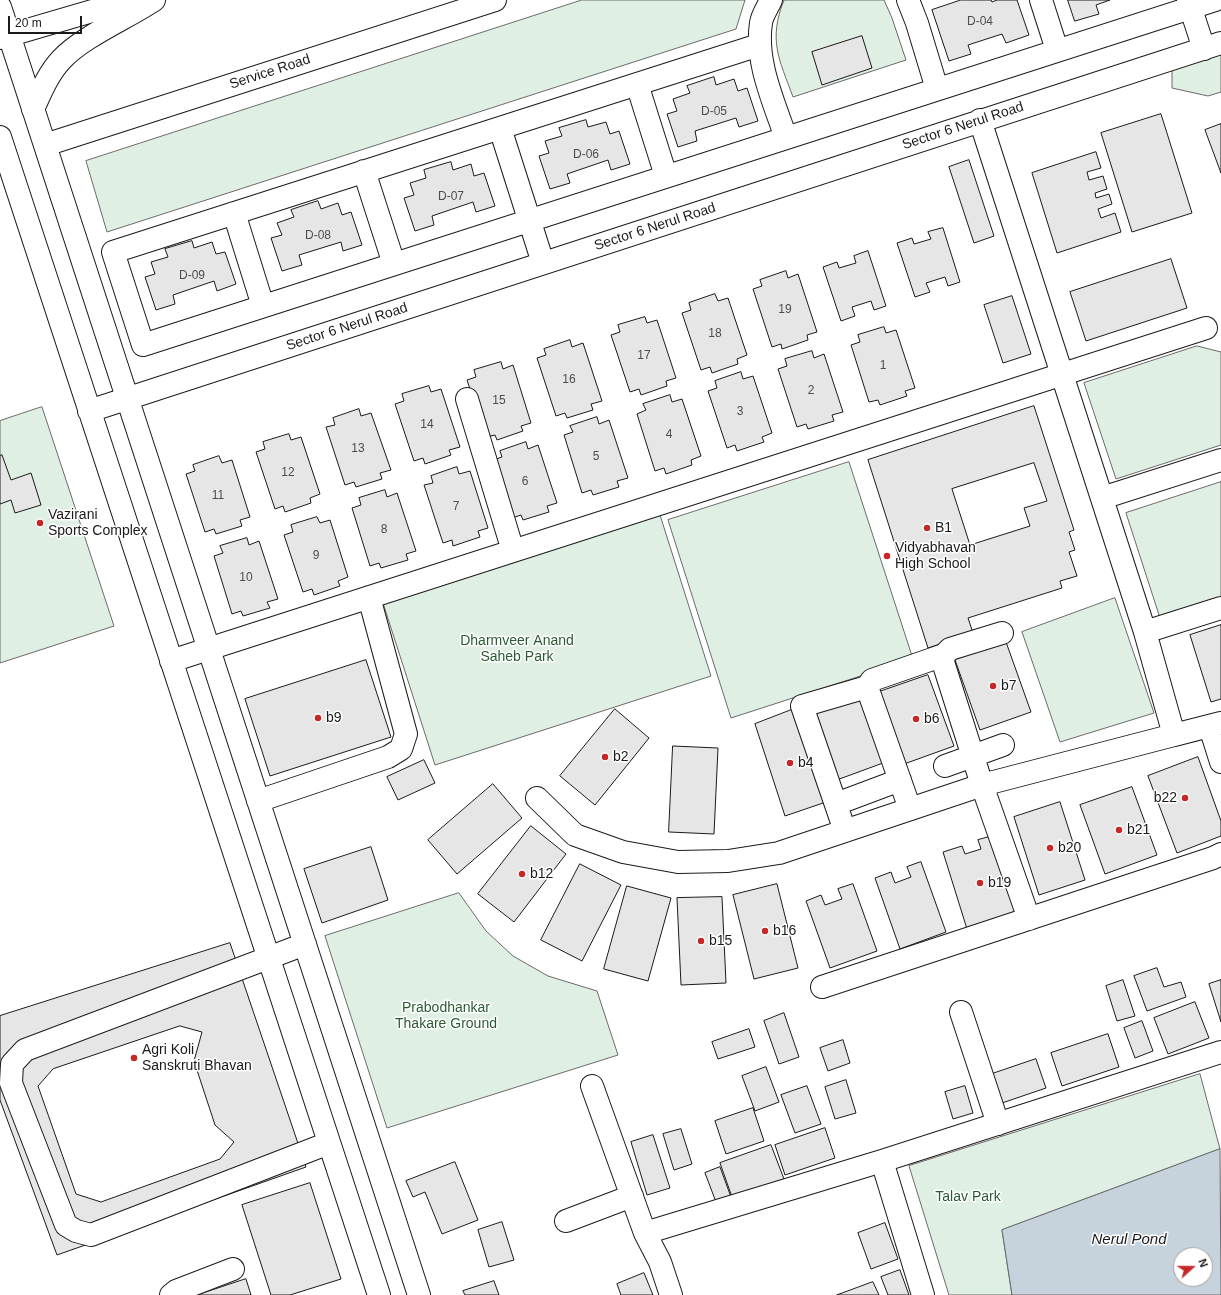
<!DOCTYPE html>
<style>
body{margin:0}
#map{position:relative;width:1221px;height:1295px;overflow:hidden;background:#fff;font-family:Arial,sans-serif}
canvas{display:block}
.north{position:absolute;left:1173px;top:1247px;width:40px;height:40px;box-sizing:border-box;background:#fff;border:1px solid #a3a3a3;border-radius:50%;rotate:69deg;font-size:11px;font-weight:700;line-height:16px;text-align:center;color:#1a1a1a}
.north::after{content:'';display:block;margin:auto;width:14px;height:18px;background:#c62828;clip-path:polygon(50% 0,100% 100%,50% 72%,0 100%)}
.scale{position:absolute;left:8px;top:16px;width:74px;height:18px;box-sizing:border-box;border:2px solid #1a1a1a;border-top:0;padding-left:5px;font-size:12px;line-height:14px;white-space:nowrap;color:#1a1a1a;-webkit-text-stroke:3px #fff;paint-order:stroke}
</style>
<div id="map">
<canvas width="1221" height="1295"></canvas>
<div class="north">N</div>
<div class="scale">20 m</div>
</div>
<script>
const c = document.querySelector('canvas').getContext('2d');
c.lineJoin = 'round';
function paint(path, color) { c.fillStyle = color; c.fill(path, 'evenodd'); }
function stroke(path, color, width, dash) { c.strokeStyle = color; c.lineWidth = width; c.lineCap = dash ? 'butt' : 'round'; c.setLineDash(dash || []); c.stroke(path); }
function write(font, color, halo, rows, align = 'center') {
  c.font = font + ' Arial,sans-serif'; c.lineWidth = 3; c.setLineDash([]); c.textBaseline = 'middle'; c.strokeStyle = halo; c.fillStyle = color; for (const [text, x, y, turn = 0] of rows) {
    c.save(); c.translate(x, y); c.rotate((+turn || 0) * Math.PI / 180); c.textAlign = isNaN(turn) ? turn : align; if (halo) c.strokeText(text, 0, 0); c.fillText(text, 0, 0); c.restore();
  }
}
const green = new Path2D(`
 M 582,0 L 745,0 L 736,29 L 107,232 L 86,161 Z
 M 784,0 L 884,0 L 892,18 L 906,60 L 793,97 C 779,59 768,40 784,0 Z
 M 1221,49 L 1221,92 L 1208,96 L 1172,88 L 1172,65 Z
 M 1197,346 L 1221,352 L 1221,445 L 1116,479 L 1084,383 Z
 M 42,407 L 114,626 L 0,663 L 0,421 Z
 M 849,462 L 913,659 L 731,718 L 668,520 Z
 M 1221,482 L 1221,598 L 1160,618 L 1126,513 Z
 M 660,515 L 711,676 L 435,765 L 383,603 Z
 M 1115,598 L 1154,713 L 1060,742 L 1022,632 Z
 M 459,893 L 486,931 L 513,956 L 548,976 L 597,991 L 618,1055 L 387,1128 L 325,936 Z
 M 1200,1074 L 1220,1149 L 1002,1230 L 1012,1295 L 949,1295 L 909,1166 Z`);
const water = new Path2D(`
 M 1220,1149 L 1221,1295 L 1012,1295 L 1002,1230 ZM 1181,1255 L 1205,1255 L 1205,1279 L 1181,1279 Z`);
const building = new Path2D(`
 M 961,0 L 991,0 L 992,2 L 997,0 L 1017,0 L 1029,35 L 1006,43 L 1002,34 L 968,45 L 971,54 L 949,61 L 932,10 Z
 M 1068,0 L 1110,0 L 1096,5 L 1099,14 L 1075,21 Z
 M 862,36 L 872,68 L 822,85 L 812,52 Z
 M 714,77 L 716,85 L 734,79 L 738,91 L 747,88 L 758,121 L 739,127 L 736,118 L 695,131 L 697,141 L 678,147 L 667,114 L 677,111 L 673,99 L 690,93 L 687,86 Z
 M 1161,114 L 1192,213 L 1132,232 L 1101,133 Z
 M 586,120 L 588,127 L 606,122 L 610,134 L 619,131 L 630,164 L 611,170 L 608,160 L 567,174 L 570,183 L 550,189 L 539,156 L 549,153 L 545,141 L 562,136 L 559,128 Z
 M 1221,124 L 1221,173 L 1205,130 Z
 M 1096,152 L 1101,168 L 1087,172 L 1089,180 L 1103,176 L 1107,189 L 1095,193 L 1096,198 L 1109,194 L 1112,204 L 1098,209 L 1101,218 L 1115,213 L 1121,232 L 1057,253 L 1032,173 Z
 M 969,160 L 994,236 L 974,243 L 949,167 Z
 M 451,162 L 453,170 L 471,164 L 474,176 L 484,173 L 495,206 L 476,212 L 473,202 L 432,216 L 434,225 L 415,231 L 404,198 L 414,195 L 410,183 L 426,178 L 424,170 Z
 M 318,201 L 321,209 L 338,203 L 342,215 L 351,212 L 362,245 L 343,251 L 341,242 L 299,255 L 302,265 L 282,271 L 271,238 L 282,235 L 277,223 L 294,217 L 291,210 Z
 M 943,228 L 960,282 L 948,286 L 945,277 L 926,283 L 930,292 L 915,297 L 897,243 L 912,238 L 914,244 L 931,239 L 928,232 Z
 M 192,241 L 194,248 L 212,242 L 216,254 L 225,252 L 236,284 L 217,291 L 214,281 L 173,295 L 175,304 L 156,310 L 145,277 L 155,274 L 151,262 L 168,257 L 165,249 Z
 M 868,251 L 886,306 L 874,310 L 871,301 L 852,307 L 855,316 L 841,321 L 823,267 L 837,262 L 839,268 L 856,263 L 854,256 Z
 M 1171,259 L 1187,308 L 1086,341 L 1070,292 Z
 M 786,271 L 788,278 L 798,274 L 817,332 L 807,335 L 808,340 L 782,349 L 781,344 L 772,347 L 753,289 L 762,286 L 760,280 Z
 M 715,294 L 718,301 L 728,298 L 747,355 L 737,359 L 738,364 L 712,373 L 710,367 L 701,370 L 682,313 L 691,310 L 689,303 Z
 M 1012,296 L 1031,354 L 1003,363 L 984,305 Z
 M 645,317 L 647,323 L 657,320 L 676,378 L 666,381 L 667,386 L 641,395 L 639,389 L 630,392 L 611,335 L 620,332 L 618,325 Z
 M 884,327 L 886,333 L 896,330 L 915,388 L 905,391 L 907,396 L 880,405 L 878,400 L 869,402 L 851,345 L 860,342 L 858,335 Z
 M 570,340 L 572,347 L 583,343 L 602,401 L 591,404 L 593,410 L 567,418 L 565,413 L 556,416 L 537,358 L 546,355 L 544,349 Z
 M 812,351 L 814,358 L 824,354 L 843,412 L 832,415 L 834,421 L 808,429 L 806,424 L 797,427 L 778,369 L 787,366 L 785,359 Z
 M 501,362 L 503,369 L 513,365 L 531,423 L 521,426 L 523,431 L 497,440 L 495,435 L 486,437 L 467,380 L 476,377 L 474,370 Z
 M 741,372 L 743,379 L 753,376 L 772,433 L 762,437 L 764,442 L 737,451 L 735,445 L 727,448 L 708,391 L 717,388 L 715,381 Z
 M 429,386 L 431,392 L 441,389 L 460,447 L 449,450 L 451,455 L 425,464 L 423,458 L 414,461 L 395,404 L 404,401 L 402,394 Z
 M 670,395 L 672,402 L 682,399 L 701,456 L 691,460 L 692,465 L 666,474 L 664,468 L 655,471 L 637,414 L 646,410 L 643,404 Z
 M 1034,406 L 1074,530 L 1069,532 L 1075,550 L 1069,552 L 1077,576 L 1060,581 L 1062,588 L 968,618 L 973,633 L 928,648 L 868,460 ZM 1034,463 L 1047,501 L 1024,508 L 1030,526 L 970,545 L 952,489 Z
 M 359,409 L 361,416 L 371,413 L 391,470 L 380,473 L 382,479 L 356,487 L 354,482 L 345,485 L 326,427 L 335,425 L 333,418 Z
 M 597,417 L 599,424 L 609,420 L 628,478 L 617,481 L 619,487 L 593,495 L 591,490 L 582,493 L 564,435 L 573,432 L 570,426 Z
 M 289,434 L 291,440 L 301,437 L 320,494 L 310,498 L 311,503 L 285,512 L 283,506 L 275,509 L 256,452 L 265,449 L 263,442 Z
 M 526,442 L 528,449 L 538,445 L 557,503 L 547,506 L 549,512 L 523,520 L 521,515 L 512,518 L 493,460 L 502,457 L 500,451 Z
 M 2,455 L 11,480 L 31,473 L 41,505 L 15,513 L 11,500 L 0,504 L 0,456 Z
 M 219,456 L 222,463 L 232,460 L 250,517 L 240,520 L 242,526 L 216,534 L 214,529 L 205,532 L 186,474 L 195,471 L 193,465 Z
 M 457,467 L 459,474 L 470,471 L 488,528 L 478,531 L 480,537 L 453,546 L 452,540 L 443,543 L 424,485 L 433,483 L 431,476 Z
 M 385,490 L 387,497 L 397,493 L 416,551 L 406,554 L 408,560 L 381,568 L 379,563 L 370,566 L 352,508 L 361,505 L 359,498 Z
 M 317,517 L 320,523 L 330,520 L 348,577 L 338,581 L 340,586 L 314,595 L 312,589 L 303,592 L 284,535 L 293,532 L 291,525 Z
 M 247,538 L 249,545 L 259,541 L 278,599 L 267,602 L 270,608 L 243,616 L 241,611 L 232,614 L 214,556 L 223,553 L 220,546 Z
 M 1221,625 L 1221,699 L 1211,702 L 1190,635 Z
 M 1006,642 L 1031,712 L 980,730 L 955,660 Z
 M 366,660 L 391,737 L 270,776 L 245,699 Z
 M 928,675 L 954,746 L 904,764 L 879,692 Z
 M 858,695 L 883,763 L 834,781 L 810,712 Z
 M 615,709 L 649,738 L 595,805 L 560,776 Z
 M 794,709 L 826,802 L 785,816 L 755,724 Z
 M 673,746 L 718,748 L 714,834 L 669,832 Z
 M 1198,757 L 1221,821 L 1221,836 L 1177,853 L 1148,776 Z
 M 424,760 L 435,783 L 398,800 L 387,777 Z
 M 493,784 L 522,818 L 457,874 L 428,840 Z
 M 1132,787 L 1157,855 L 1105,874 L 1080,805 Z
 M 1060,802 L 1085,880 L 1039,895 L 1014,817 Z
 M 531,826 L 566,854 L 514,922 L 478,894 Z
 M 993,836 L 1018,913 L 967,929 L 943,852 L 962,846 L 965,854 L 981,849 L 978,840 Z
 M 371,847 L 388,900 L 322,923 L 304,869 Z
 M 921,862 L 946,932 L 900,949 L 875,878 L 891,872 L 895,883 L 911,877 L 907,867 Z
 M 580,864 L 621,885 L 582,961 L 541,940 Z
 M 777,884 L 798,968 L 754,979 L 733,895 Z
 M 853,884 L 877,951 L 830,968 L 806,901 L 821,895 L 825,905 L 842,899 L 838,889 Z
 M 627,886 L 671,898 L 648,981 L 604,969 Z
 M 722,897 L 726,983 L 681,985 L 677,898 Z
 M 230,943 L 306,1167 L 57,1255 L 0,1100 L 0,1016 Z
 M 1157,968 L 1164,987 L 1181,982 L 1186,997 L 1147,1011 L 1134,976 Z
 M 1123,980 L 1135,1016 L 1117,1021 L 1106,986 Z
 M 1221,980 L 1221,1022 L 1209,984 Z
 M 1195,1002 L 1209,1038 L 1168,1054 L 1154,1018 Z
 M 784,1013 L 799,1057 L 779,1064 L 764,1021 Z
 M 1142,1021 L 1153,1051 L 1135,1058 L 1124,1028 Z
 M 180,1026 L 202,1032 L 194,1061 L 215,1125 L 234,1142 L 220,1159 L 101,1202 L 76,1194 L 38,1086 L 53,1069 Z
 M 749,1029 L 755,1047 L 718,1059 L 712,1042 Z
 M 1108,1034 L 1119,1067 L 1062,1086 L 1051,1053 Z
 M 843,1040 L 850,1063 L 828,1071 L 820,1048 Z
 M 1036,1059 L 1046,1088 L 1002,1103 L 992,1074 Z
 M 766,1067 L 779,1102 L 755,1111 L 742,1076 Z
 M 846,1080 L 856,1113 L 835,1119 L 825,1087 Z
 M 807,1086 L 821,1124 L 795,1133 L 781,1095 Z
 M 965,1086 L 973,1113 L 953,1119 L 945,1092 Z
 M 753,1108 L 764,1141 L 726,1154 L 715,1121 Z
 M 825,1128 L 835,1158 L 785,1175 L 775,1145 Z
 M 681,1129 L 692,1164 L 674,1170 L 663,1134 Z
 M 653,1135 L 670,1188 L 647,1195 L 631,1142 Z
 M 771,1145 L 784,1179 L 732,1197 L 720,1163 Z
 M 455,1162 L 478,1220 L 442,1234 L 425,1192 L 413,1197 L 406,1181 Z
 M 720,1167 L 731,1197 L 716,1202 L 705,1173 Z
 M 310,1183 L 341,1279 L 290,1295 L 271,1295 L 242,1205 Z
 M 502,1222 L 514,1260 L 489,1267 L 478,1230 Z
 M 885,1223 L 898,1259 L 871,1269 L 858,1233 Z
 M 900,1270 L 909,1295 L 888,1295 L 881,1277 Z
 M 644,1273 L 653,1295 L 621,1295 L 617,1284 Z
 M 246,1279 L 251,1295 L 197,1295 Z
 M 494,1281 L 499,1295 L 465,1295 L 463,1291 Z
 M 873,1282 L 879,1295 L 837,1295 Z`);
const minor = new Path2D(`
 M 771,0 C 768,7 762,15 761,23 C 755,62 774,102 786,138
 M 908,0 L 917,23 L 937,89
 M 1041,0 L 1057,50
 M 1188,0 L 1204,49
 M 0,7 L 419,1295
 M 759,45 L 113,252 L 143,345 L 1215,0
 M 637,84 L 666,176
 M 500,128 L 543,263
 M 0,137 L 379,1295
 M 45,145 L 495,0
 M 364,171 L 394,264
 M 234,213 L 263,306
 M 467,399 L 513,551
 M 89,411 L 1221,43
 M 1102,498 L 1221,460
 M 1145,632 L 1221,608
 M 1002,633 L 950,649 L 944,655 L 943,662 L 982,785 L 1029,919
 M 171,661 L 1206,328
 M 1210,727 L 1221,762
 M 1174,735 L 1221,723
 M 945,766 L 1003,745
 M 537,798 L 575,835 L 623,852 L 678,862 L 728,861 L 779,853 L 982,785 L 1174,735 L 1145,632 L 980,120
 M 258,801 L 388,757 L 401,749 L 406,734 L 369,597
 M 836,804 L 900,780
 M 910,809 L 867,687 L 872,680 L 944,655
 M 845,831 L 802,706 L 867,687
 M 305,944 L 25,1050 L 12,1064 L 11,1083 L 66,1225 L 76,1231 L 91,1235 L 329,1143
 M 822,987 L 1213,858 L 1221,854
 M 961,1012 L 998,1124
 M 592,1086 L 645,1233
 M 882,1161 L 923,1295
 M 566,1221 L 632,1196
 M 171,1295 L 176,1291 L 233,1269
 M 671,1295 L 660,1262 L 645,1233 L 882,1161 L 1221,1052`);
const major = new Path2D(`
 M 0,38 L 130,0
 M 33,109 C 41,92 48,74 61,60 C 82,37 127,18 154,0`);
const markers = [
 [40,523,4,"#c62828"],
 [927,528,4,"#c62828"],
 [887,556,4,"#c62828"],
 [993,686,4,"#c62828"],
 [318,718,4,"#c62828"],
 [916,719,4,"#c62828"],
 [605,757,4,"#c62828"],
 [790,763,4,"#c62828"],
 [1185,798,4,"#c62828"],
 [1119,830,4,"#c62828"],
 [1050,848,4,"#c62828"],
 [522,874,4,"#c62828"],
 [980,883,4,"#c62828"],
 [765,931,4,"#c62828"],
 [701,941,4,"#c62828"],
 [134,1058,4,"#c62828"]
];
const numberNames = [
 ["D-04",980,22],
 ["D-05",714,112],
 ["D-06",586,155],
 ["D-07",451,197],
 ["D-08",318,236],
 ["D-09",192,276],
 ["19",785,310],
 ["18",715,334],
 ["17",644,356],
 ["1",883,366],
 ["16",569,380],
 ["2",811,391],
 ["15",499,401],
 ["3",740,412],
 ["14",427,425],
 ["4",669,435],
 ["13",358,449],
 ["5",596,457],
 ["12",288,473],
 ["6",525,482],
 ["11",218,496],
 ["7",456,507],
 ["8",384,530],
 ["9",316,556],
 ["10",246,578]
];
const streetNames = [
 ["Service Road",270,72,-18],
 ["Sector 6 Nerul Road",963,126,-18],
 ["Sector 6 Nerul Road",655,227,-18],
 ["Sector 6 Nerul Road",347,327,-18]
];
const poiNames = [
 ["Vazirani",48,515],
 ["Sports Complex",48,531],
 ["B1",935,528],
 ["Vidyabhavan",895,548],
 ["High School",895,564],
 ["b7",1001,686],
 ["b9",326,718],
 ["b6",924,719],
 ["b2",613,757],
 ["b4",798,763],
 ["b22",1177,798,"right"],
 ["b21",1127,830],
 ["b20",1058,848],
 ["b12",530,874],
 ["b19",988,883],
 ["b16",773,931],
 ["b15",709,941],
 ["Agri Koli",142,1050],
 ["Sanskruti Bhavan",142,1066]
];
const parkNames = [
 ["Dharmveer Anand",517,641],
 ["Saheb Park",517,657],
 ["Prabodhankar",446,1008],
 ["Thakare Ground",446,1024],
 ["Talav Park",968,1197]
];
const waterNames = [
 ["Nerul Pond",1129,1240]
];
paint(green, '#e0efe3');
stroke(green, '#6a6a6a', 1);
paint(water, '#c6d2dc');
stroke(water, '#6a6a6a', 1);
paint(building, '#e6e6e6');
stroke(building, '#1a1a1a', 1);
stroke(minor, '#1a1a1a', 24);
stroke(major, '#1a1a1a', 24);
stroke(minor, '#fff', 22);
stroke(major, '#fff', 22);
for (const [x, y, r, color] of markers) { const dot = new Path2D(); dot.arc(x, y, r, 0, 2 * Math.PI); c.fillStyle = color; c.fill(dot); stroke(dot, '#fff', 1.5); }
write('12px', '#4d4d4d', null, numberNames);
write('14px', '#1a1a1a', '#fff', streetNames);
write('14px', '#1a1a1a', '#fff', poiNames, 'left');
write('14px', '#2b5a34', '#fff', parkNames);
write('italic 15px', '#1a1a1a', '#fff', waterNames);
</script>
